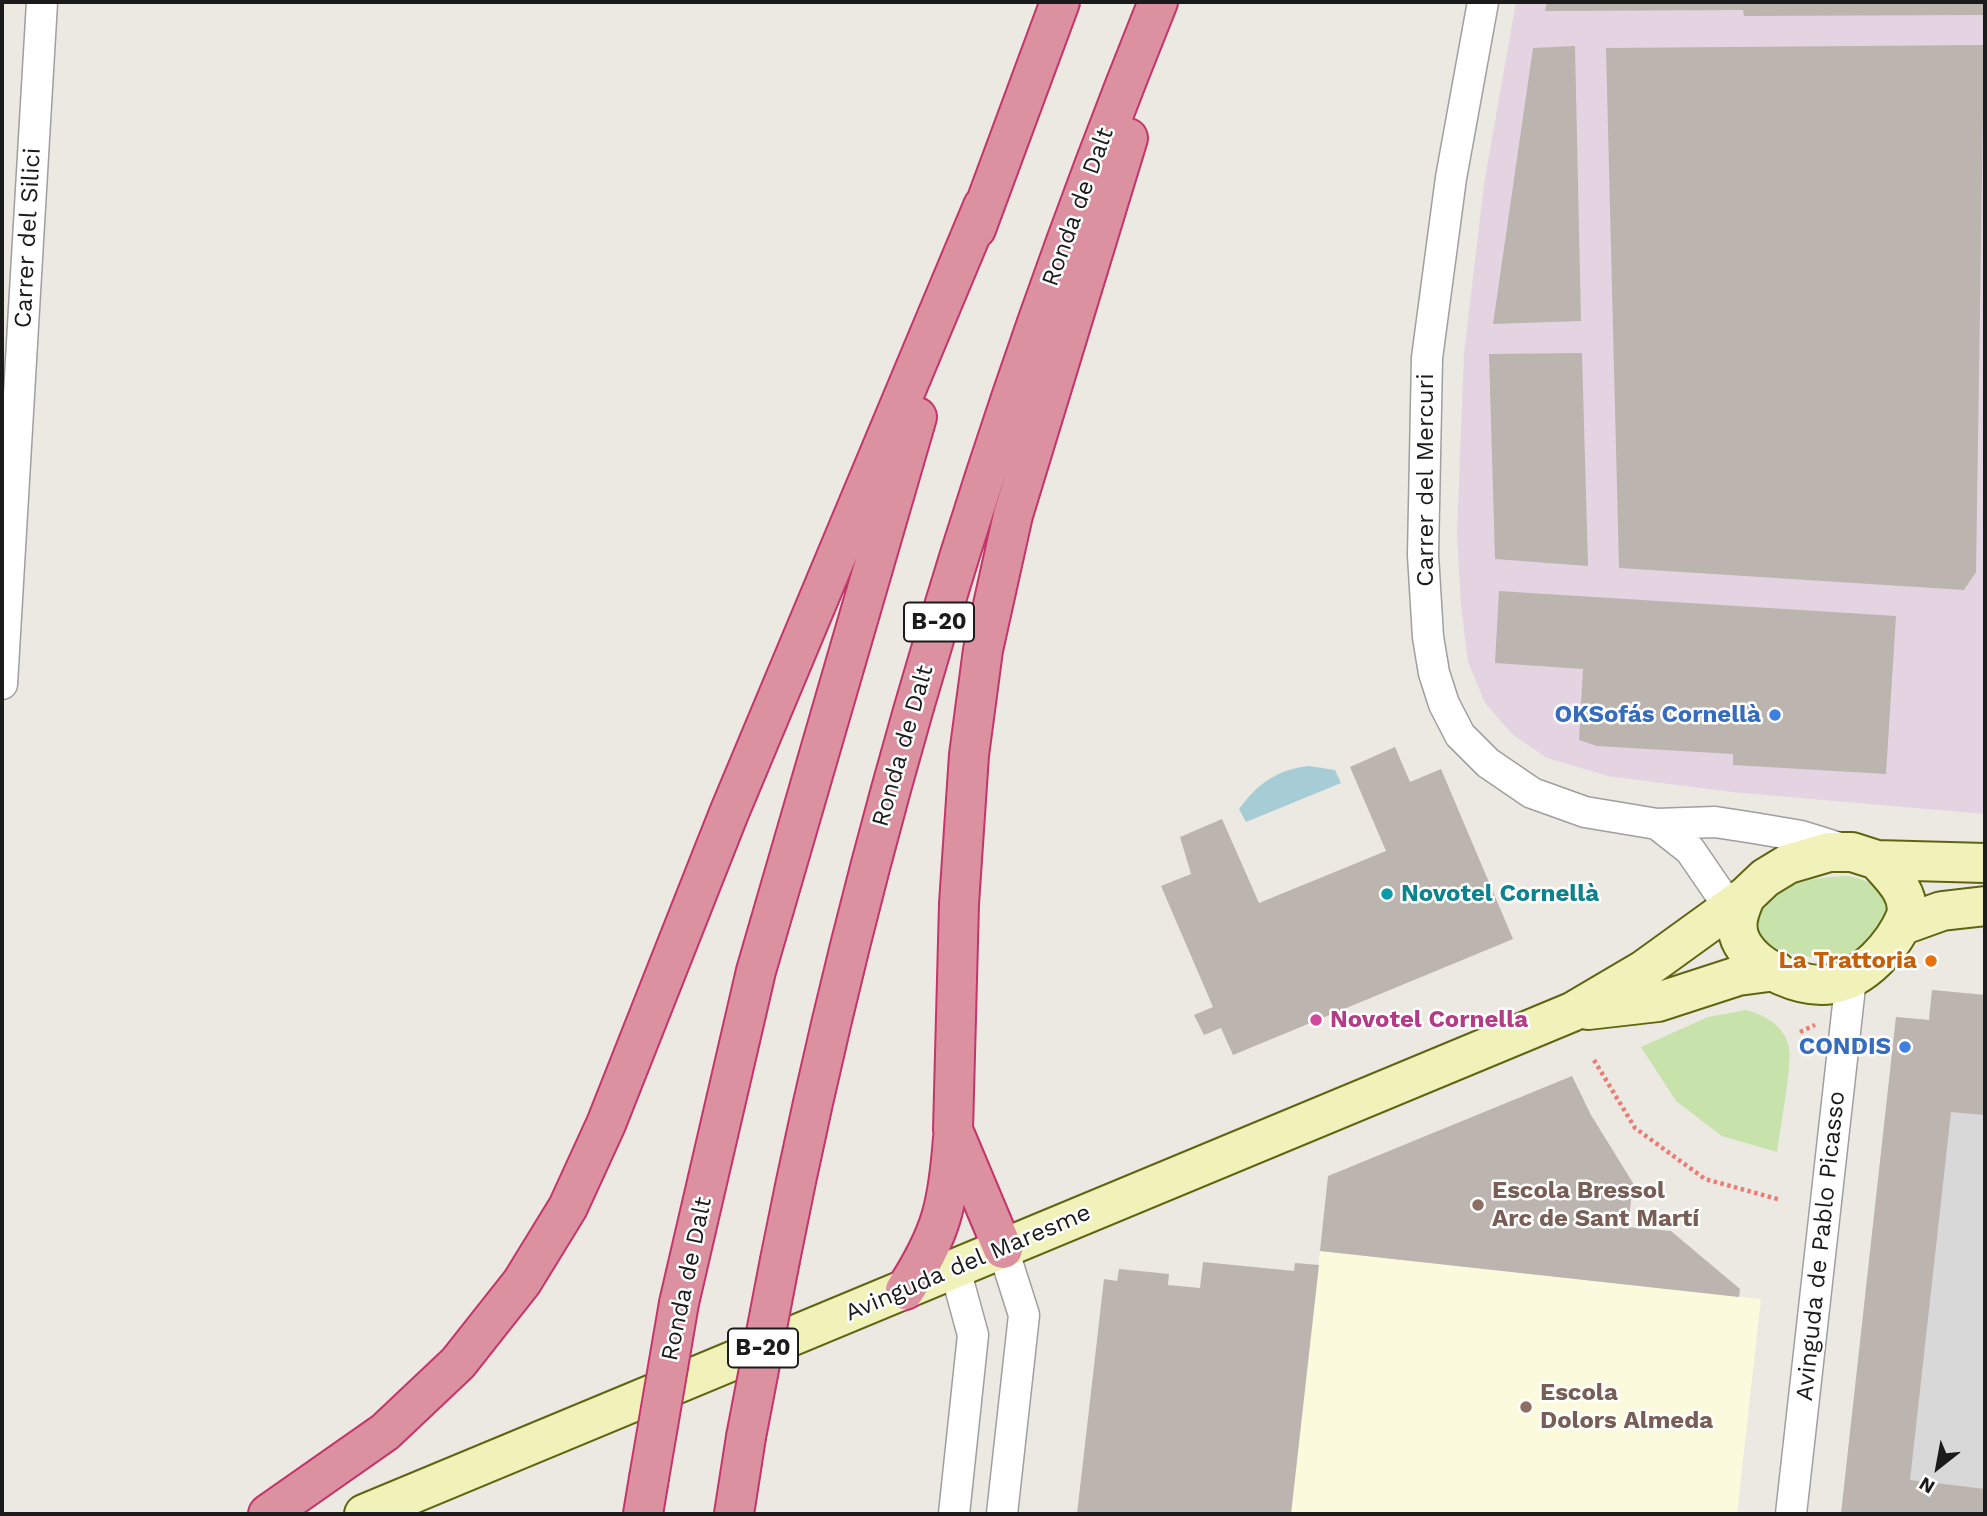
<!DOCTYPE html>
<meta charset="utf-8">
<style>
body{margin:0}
#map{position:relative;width:1987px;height:1516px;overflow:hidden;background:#ece8e2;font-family:"Work Sans",sans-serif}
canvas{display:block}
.frame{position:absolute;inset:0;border:4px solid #1b1b1b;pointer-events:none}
.north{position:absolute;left:1903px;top:1432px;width:70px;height:70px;-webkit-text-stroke:5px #fff;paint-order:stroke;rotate:211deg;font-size:19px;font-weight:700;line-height:28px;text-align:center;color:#1b1b1b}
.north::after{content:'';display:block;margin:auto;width:24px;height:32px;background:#1b1b1b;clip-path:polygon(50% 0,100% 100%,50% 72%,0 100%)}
</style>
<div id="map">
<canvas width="1987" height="1516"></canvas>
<div class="frame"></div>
<div class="north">N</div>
</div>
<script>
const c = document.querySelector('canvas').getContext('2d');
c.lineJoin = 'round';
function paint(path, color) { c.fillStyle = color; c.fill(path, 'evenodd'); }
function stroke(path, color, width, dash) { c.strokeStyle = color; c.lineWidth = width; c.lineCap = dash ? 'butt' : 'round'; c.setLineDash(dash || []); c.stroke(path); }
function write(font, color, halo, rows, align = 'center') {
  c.font = font + ' "Work Sans",sans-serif'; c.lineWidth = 5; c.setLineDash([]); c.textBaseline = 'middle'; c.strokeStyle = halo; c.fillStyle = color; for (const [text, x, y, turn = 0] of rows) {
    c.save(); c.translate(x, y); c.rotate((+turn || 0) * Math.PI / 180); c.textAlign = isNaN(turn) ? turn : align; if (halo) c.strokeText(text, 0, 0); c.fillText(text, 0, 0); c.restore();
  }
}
const residential = new Path2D(`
 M 1932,990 L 1985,995 L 1985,1514 L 1841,1514 L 1896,1017 L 1929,1020 Z`);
const industrial = new Path2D(`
 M 1516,2 L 1985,2 L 1985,814 L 1731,792 L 1608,776 L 1547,758 L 1512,734 L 1485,703 L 1468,662 L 1461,606 L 1457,533 L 1464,354 L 1484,184 Z`);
const education = new Path2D(`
 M 1320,1251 L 1761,1299 L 1737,1514 L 1291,1514 Z`);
const grass = new Path2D(`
 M 1848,876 C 1874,881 1882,889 1890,914 C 1883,924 1875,941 1865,949 C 1856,955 1839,957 1829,958 C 1802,960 1733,945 1764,905 C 1782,881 1821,877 1848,876 Z
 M 1746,1010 C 1765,1015 1785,1026 1789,1048 C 1792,1066 1780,1129 1777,1152 L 1722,1136 L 1676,1101 L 1641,1047 L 1708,1017 Z`);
const water = new Path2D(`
 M 1309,766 L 1335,770 L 1341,783 L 1246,822 L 1239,809 C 1257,784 1278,769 1309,766 Z`);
const building = new Path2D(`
 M 1547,2 L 1985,2 L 1985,15 L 1744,16 L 1743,10 L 1545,11 Z
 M 1984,45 L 1976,572 L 1964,590 L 1619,568 L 1606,48 Z
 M 1575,46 L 1581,321 L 1493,324 L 1533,48 Z
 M 1582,353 L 1588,566 L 1495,559 L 1489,354 Z
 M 1499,591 L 1896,616 L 1886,774 L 1733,765 L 1733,754 L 1597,746 L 1579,740 L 1583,669 L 1495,663 Z
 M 1395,747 L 1410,782 L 1441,769 L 1513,939 L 1233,1055 L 1221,1028 L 1204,1035 L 1194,1015 L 1213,1007 L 1161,886 L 1191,874 L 1180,837 L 1222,819 L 1259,903 L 1386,851 L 1350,767 Z
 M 1932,990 L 1985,995 L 1985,1115 L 1951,1112 L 1910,1480 L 1985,1489 L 1985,1514 L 1841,1514 L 1896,1017 L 1929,1020 Z
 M 1572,1076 L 1591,1115 L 1633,1183 L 1628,1227 L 1671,1231 L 1740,1289 L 1739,1297 L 1320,1251 L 1328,1176 Z
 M 1203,1262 L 1294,1271 L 1295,1263 L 1319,1265 L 1291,1514 L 1077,1514 L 1104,1279 L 1117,1281 L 1119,1269 L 1169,1274 L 1168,1285 L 1200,1288 Z`);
const path = new Path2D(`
 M 1800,1032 L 1815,1025
 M 1594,1060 L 1635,1128 L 1705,1179 L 1781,1200`);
const street = new Path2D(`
 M 1483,2 L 1451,178 L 1427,358 L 1423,555 L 1428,637 L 1434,673 L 1444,704 L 1460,735 L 1488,763 L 1532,793 L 1585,812 L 1657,824 L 1715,822 L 1754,828 L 1801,836 L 1846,850
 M 2,684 L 42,2
 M 1657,824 L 1690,850 L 1738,920
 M 954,1514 L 973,1335 L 955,1269
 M 1002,1514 L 1024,1315 L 1003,1249
 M 1791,1514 L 1851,978`);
const secondary = new Path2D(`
 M 1746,896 C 1739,911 1733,927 1742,943 C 1757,970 1803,989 1832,984 C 1864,979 1894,945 1906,916 C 1911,893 1891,876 1877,860
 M 1903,925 L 1942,911 L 1985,906
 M 1588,1010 L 1658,1002 L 1738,976 L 1776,971
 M 364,1514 L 1572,1012 L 1645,969 L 1746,896 L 1765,878 L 1788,864 L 1829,852 L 1852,852 L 1877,860 L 1985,863`);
const highway = new Path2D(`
 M 976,229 L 1060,2
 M 1003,1249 L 953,1130 L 959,904 L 969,755 L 983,650 L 1013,515 L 1128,138
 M 780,1260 C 865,829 994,408 1158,2
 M 905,1290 C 942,1233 948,1204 953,1138
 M 679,1303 L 756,971 L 917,417
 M 268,1514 L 385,1432 L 458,1363 L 522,1282 L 568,1207 L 606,1124 L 729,813 L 983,206
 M 643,1514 L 649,1478
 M 734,1514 L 746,1437`);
const highwayBridge = new Path2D(`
 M 746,1437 L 780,1260
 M 649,1478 L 679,1303`);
const markers = [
 [1775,715,7,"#3f7fe0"],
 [1387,894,7,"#0f9aa8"],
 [1931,961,7,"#e8710a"],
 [1316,1020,7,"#d1479c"],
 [1905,1047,7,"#3f7fe0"],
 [1478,1205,7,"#8d6e63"],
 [1526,1407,7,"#8d6e63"]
];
const shields = [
 [939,622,70],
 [763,1348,70]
];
const shieldNames = [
 ["B-20",939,622],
 ["B-20",763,1348]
];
const streetNames = [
 ["Ronda de Dalt",1078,207,-70],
 ["Carrer del Silici",28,238,-87],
 ["Carrer del Mercuri",1426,480,-90],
 ["Ronda de Dalt",903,746,-74],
 ["Avinguda de Pablo Picasso",1821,1246,-84],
 ["Avinguda del Maresme",968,1263,-23],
 ["Ronda de Dalt",687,1279,-78]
];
const shopNames = [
 ["OKSofás Cornellà",1761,715],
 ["CONDIS",1891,1047]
];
const cultureNames = [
 ["Novotel Cornellà",1401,894]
];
const foodNames = [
 ["La Trattoria",1917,961]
];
const hotelNames = [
 ["Novotel Cornella",1330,1020]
];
const educationNames = [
 ["Escola Bressol",1492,1191],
 ["Arc de Sant Martí",1492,1219],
 ["Escola",1540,1393],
 ["Dolors Almeda",1540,1421]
];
paint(residential, '#d9d8d8');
paint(industrial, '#e4d4e2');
paint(education, '#fbfadc');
paint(grass, '#c8e2ac');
paint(water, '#a6ccd5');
paint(building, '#bcb4af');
stroke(street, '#9f9f9f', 33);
stroke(secondary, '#5f650f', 42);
stroke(highway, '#c4356b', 42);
stroke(path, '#eb7c74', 4.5, [3.5, 3.5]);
stroke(street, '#fff', 30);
stroke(secondary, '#f1f2ba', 38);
stroke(highway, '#dc91a1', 38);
stroke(highwayBridge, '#c4356b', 42, []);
stroke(highwayBridge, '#dc91a1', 38);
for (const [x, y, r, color] of markers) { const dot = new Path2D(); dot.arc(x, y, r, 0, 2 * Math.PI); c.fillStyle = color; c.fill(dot); stroke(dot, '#fff', 2.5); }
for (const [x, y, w] of shields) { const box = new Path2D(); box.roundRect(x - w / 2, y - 19.5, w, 39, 5); c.fillStyle = '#fff'; c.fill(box); stroke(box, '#1b1b1b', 2); }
write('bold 23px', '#1b1b1b', null, shieldNames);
write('24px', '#1b1b1b', '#fff', streetNames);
write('bold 24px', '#366cbe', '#fff', shopNames, 'right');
write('bold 24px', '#0d838f', '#fff', cultureNames, 'left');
write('bold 24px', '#c56008', '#fff', foodNames, 'right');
write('bold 24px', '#b23c85', '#fff', hotelNames, 'left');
write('bold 24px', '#785e54', '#fff', educationNames, 'left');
</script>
